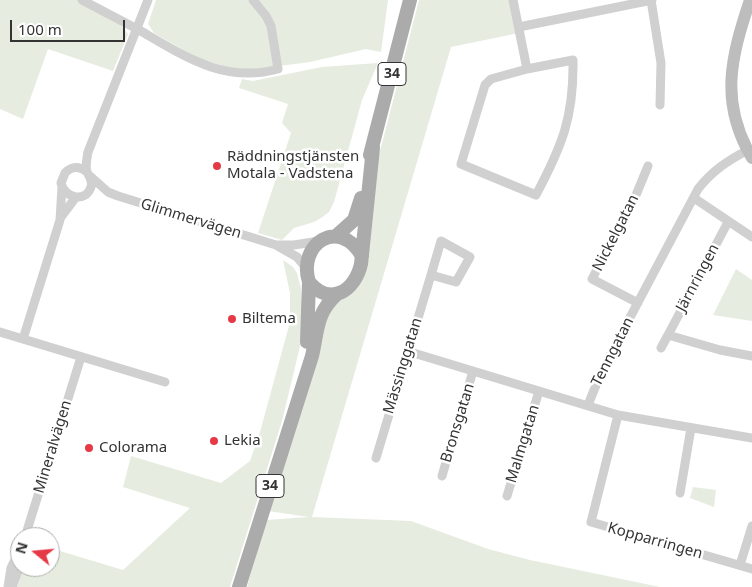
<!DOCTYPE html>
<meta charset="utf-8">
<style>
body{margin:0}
#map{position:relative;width:752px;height:587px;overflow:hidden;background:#fff;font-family:"Noto Sans",sans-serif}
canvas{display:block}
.north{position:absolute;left:10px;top:527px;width:50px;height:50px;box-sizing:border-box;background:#fff;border:1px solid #adadad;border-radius:50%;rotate:287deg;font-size:14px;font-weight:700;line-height:20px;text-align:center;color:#333}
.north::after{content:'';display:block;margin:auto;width:18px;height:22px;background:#e63946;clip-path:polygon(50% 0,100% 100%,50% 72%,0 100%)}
.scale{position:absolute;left:10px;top:20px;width:115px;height:22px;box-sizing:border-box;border:2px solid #333;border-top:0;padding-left:6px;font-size:15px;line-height:18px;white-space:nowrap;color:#333;-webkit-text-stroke:4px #fff;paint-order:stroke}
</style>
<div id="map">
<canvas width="752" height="587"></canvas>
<div class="north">N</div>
<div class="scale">100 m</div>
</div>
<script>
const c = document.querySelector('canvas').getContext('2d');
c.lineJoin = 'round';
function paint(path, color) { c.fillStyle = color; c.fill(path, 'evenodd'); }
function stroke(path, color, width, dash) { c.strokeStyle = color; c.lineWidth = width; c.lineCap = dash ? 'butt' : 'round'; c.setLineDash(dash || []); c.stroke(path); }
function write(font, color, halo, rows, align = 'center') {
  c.font = font + ' "Noto Sans",sans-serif'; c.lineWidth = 5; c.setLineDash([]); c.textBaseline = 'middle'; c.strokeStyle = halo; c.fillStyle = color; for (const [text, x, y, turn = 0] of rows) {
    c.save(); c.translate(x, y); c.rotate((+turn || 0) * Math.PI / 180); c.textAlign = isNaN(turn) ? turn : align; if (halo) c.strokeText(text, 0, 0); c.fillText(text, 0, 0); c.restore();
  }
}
const green = new Path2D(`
 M 0,0 L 82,0 L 112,14 L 128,34 L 113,71 L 48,49 L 23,119 L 0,109 Z
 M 156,0 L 388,0 L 381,52 L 366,49 L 310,62 L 240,71 L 197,58 L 154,33 L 148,24 Z
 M 419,0 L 512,0 L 519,33 L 451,47 L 312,517 L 411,521 L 488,549 L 530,560 L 660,587 L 247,587 L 266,520 L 309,517 L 268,511 L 324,316 L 340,300 L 352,292 L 378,159 Z
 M 378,63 L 362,100 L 334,202 L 329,212 L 321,218 L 314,222 L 294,228 L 282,240 L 258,233 L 291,133 L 282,123 L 288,104 L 239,88 L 242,79 L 253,81 L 322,67 Z
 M 283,260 L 293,267 L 297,273 L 301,289 L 303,334 L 282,421 L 230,587 L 17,587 L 24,567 L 50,567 L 50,548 L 123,570 L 190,508 L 123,487 L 131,456 L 221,483 L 250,461 L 260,432 L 290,322 L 290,293 Z
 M 736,269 L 752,280 L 752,321 L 713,315 Z
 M 693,487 L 716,490 L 714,507 L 690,498 Z`);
const street = new Path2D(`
 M 82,0 C 101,10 120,20 139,30 C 184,56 224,84 278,69 L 271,26 L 266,16 L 253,0
 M 513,0 L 527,69
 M 651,0 L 661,63 L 660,105
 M 519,27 L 652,0
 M 573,60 C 574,117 562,146 536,195 L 461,164 L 485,85 L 491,79 L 527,69 Z
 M 87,172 C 79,166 72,166 65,173 L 61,183 C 64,197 85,204 91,187 C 93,181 90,178 87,172 C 85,166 87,158 88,152 L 148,0
 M 90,176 L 108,192 L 118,196 L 276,245 L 297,257 L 307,269
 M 694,198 L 752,237
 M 61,217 L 76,197
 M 728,222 L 668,335 L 720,350 L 752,356
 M 278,245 L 294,245 L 319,241
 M 638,303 L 592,279 L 636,195 L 648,166
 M 0,332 L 165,382
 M 23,339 L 60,220 L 62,187
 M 661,348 L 668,335
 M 407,351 L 618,415 L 752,438
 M 588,405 L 594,390 L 608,359 L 698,189 C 712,171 727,161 748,150
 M 618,415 L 591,522 L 752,569
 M 376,458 L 431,275 L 456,282 L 470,257 L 441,241 L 431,275
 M 442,476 L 473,371
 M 680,493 L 691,428
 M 507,496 L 539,391
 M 25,537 L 81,357
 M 740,565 L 752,526
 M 8,587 L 11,568 L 20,549
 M 12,587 L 20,566`);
const secondary = new Path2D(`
 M 750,0 C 731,57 719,102 752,158`);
const primary = new Path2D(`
 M 370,155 L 410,0
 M 336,236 L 354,220 L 361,198
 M 362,256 C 339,216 297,244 309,282 C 330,307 355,291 361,264 L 373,148
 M 307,342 L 309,282
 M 239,587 L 312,356 C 318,330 316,313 337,294`);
const markers = [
 [217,166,5,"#e63946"],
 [232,319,5,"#e63946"],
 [214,441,5,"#e63946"],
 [89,448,5,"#e63946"]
];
const shields = [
 [392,74,28],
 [270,486,28]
];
const shieldNames = [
 ["34",392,74],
 ["34",270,486]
];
const poiNames = [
 ["Räddningstjänsten",227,157],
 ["Motala - Vadstena",227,174],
 ["Biltema",242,319],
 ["Lekia",224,441],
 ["Colorama",99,448]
];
const streetNames = [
 ["Glimmervägen",191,219,17],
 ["Nickelgatan",616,233,-63],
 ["Järnringen",698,278,-62],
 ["Tenngatan",613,352,-63],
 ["Mässinggatan",403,366,-73],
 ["Bronsgatan",458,423,-73],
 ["Malmgatan",523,444,-73],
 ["Mineralvägen",53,447,-73],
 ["Kopparringen",655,541,16]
];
paint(green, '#e6ecdf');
stroke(street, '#d0d0d0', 9);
stroke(secondary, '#bdbdbd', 12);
stroke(primary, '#ababab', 14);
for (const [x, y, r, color] of markers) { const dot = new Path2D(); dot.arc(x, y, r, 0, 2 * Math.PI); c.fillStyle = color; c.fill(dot); stroke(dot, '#fff', 2); }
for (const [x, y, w] of shields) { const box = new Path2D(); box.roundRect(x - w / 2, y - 11.5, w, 23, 4); c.fillStyle = '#fff'; c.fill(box); stroke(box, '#333', 1); }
write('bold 14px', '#333', null, shieldNames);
write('15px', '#333', '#fff', poiNames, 'left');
write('15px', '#333', '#fff', streetNames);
</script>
